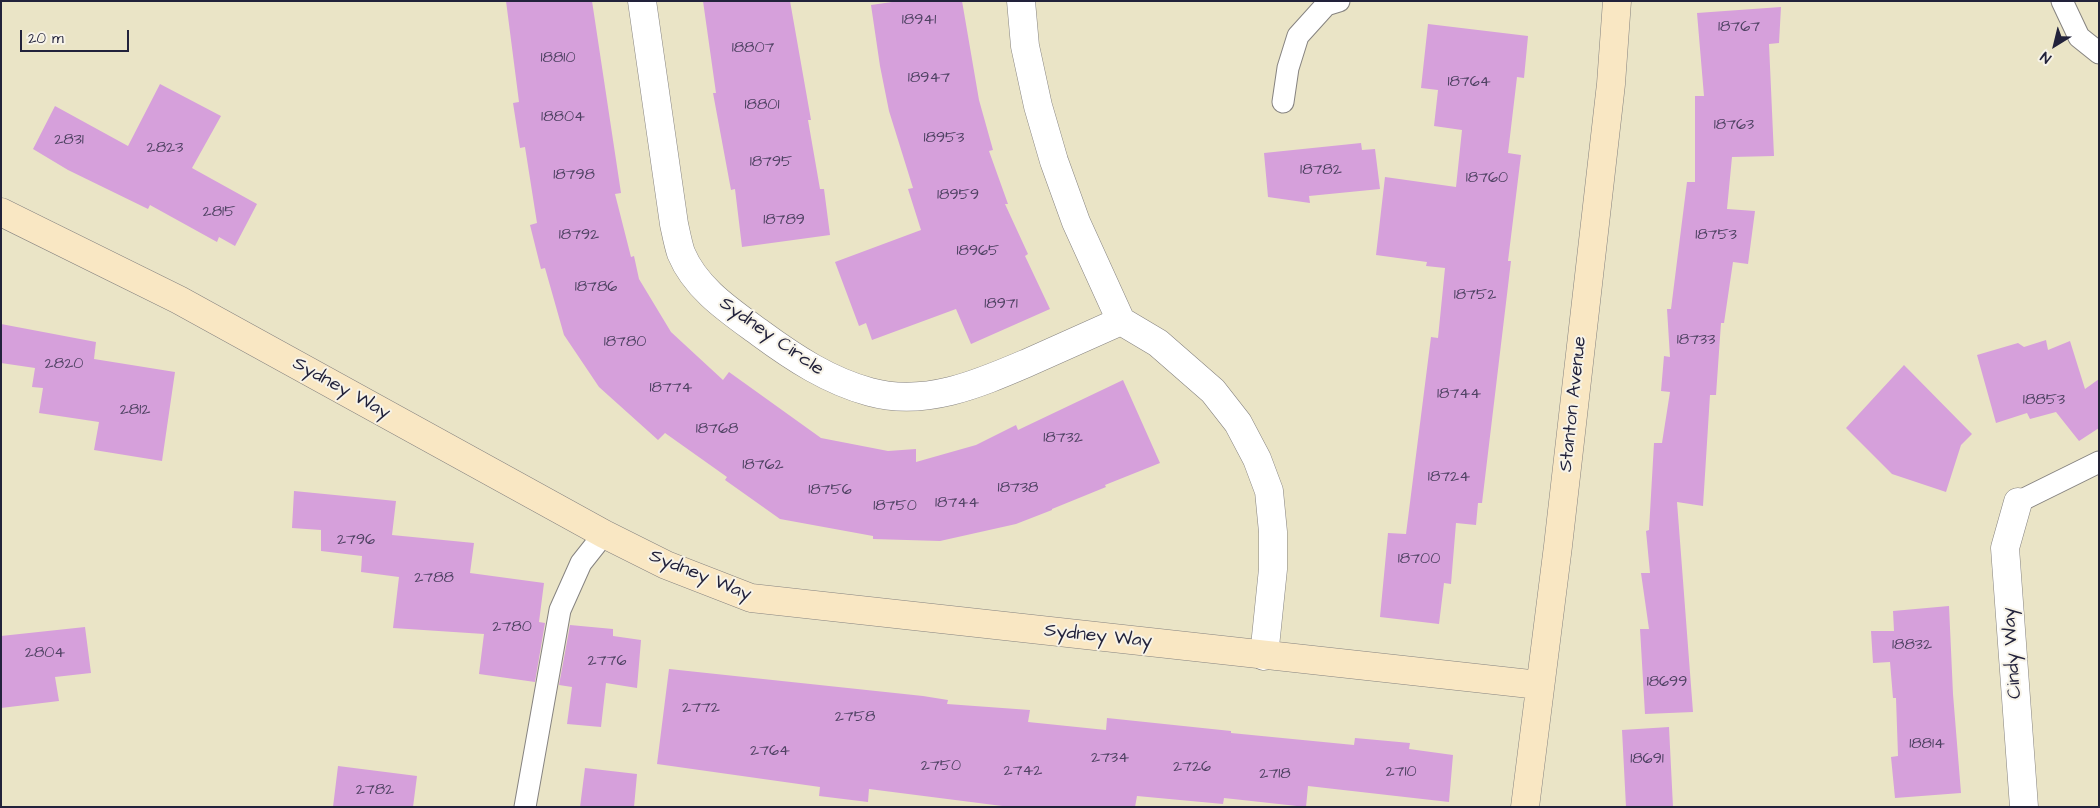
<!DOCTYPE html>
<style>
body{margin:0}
#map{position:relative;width:2100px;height:808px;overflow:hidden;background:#eae4c6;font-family:"Architects Daughter",sans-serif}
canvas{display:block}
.frame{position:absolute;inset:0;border:2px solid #22223b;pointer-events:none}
.north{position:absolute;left:2030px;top:20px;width:50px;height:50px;-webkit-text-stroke:4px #f7f3e8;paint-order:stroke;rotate:216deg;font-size:14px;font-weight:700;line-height:20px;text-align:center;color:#22223b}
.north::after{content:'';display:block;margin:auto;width:18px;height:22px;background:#22223b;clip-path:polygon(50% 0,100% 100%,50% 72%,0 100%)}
.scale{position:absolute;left:20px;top:30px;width:109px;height:22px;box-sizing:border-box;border:2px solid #22223b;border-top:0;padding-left:6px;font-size:15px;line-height:18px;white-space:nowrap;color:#22223b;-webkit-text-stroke:4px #f7f3e8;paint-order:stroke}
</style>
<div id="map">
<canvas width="2100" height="808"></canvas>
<div class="frame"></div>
<div class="north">N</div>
<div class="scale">20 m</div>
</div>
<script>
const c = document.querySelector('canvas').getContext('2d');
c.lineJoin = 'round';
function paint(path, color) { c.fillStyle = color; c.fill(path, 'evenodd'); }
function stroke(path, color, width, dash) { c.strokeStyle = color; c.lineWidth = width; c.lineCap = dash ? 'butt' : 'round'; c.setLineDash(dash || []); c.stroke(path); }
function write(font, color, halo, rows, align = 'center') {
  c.font = font + ' "Architects Daughter",sans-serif'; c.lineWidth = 4; c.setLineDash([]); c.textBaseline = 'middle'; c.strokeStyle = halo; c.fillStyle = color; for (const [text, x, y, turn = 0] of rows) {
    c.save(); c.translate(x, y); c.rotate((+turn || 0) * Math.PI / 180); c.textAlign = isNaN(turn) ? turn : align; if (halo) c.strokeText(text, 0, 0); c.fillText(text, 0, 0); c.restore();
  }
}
const building = new Path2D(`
 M 506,1 L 592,1 L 621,193 L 615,194 L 631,257 L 634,256 L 639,279 L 671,332 L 723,380 L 729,372 L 821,438 L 888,451 L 916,449 L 916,462 L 976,445 L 1016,425 L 1018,430 L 1123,380 L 1160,463 L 1105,485 L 1106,487 L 1052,509 L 1052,510 L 1016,524 L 940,541 L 873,539 L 873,536 L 780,519 L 725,480 L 727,477 L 665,433 L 658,440 L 599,387 L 564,335 L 545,268 L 541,269 L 530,225 L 537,223 L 525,147 L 520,148 L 513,103 L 519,102 Z
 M 703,1 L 790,1 L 811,120 L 808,120 L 820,189 L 824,189 L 830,235 L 742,247 L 735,189 L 731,190 L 713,93 L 716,93 Z
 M 899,1 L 962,1 L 979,100 L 993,150 L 989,151 L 1008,204 L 1005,204 L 1028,254 L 1025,256 L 1050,309 L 971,344 L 956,309 L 872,340 L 866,323 L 859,326 L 835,262 L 921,230 L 908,189 L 913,188 L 889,111 L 880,66 L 871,5 Z
 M 1781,7 L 1779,43 L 1769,44 L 1774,156 L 1732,157 L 1727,209 L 1755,211 L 1748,264 L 1733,262 L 1724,323 L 1721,323 L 1716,395 L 1710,395 L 1703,506 L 1677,502 L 1693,712 L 1645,714 L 1640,629 L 1649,629 L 1641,573 L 1650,573 L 1646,531 L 1649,530 L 1654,443 L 1662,443 L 1670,392 L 1661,391 L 1664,356 L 1670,357 L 1667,309 L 1671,309 L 1687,182 L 1695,182 L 1695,96 L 1704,96 L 1697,13 Z
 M 1428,24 L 1528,36 L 1524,78 L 1517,77 L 1508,153 L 1521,155 L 1508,261 L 1511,261 L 1482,503 L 1478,503 L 1476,525 L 1456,523 L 1451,584 L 1444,583 L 1439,624 L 1380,617 L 1388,533 L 1406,534 L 1431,337 L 1438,338 L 1445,268 L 1426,266 L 1427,262 L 1376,255 L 1385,177 L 1456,187 L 1462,130 L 1434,126 L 1438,90 L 1421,88 Z
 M 160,84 L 221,116 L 192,168 L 257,204 L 235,246 L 219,237 L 217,242 L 150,205 L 148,209 L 68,170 L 33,149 L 55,106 L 128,146 Z
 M 1361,143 L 1362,150 L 1375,149 L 1380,189 L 1309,196 L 1310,203 L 1268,197 L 1264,153 Z
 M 1,324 L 96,342 L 94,359 L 175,372 L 162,461 L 94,450 L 99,422 L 39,413 L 43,388 L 32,387 L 35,368 L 1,363 Z
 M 2046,340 L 2048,350 L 2070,341 L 2085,389 L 2099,379 L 2099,428 L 2079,441 L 2056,412 L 2030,419 L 2027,413 L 1996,423 L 1977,355 L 2018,343 L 2024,347 Z
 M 1904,365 L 1972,434 L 1961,445 L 1946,492 L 1892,474 L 1846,428 Z
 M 294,491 L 396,501 L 392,535 L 474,543 L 470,573 L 544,583 L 539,622 L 545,623 L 535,682 L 479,674 L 484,634 L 393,628 L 399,577 L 361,572 L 362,556 L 321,551 L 321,530 L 292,528 Z
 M 1949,606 L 1953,694 L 1961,793 L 1895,798 L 1891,757 L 1898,756 L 1896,698 L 1893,698 L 1890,662 L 1873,663 L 1871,631 L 1894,631 L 1893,611 Z
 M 570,625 L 613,629 L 613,636 L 641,640 L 637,688 L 606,683 L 601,727 L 567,724 L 572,687 L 559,685 Z
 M 85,627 L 91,673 L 55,677 L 59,701 L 1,708 L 1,636 Z
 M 669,669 L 923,696 L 948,700 L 947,704 L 1030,710 L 1028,722 L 1106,730 L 1107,718 L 1231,731 L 1231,733 L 1354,745 L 1355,738 L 1410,743 L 1409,749 L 1453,755 L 1449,802 L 1308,786 L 1306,807 L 1224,798 L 1223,804 L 1137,796 L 1135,807 L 1010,807 L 869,789 L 868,802 L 819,796 L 820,787 L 657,764 Z
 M 1669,727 L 1673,807 L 1626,807 L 1622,730 Z
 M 338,766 L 417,776 L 413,807 L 333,807 Z
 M 585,768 L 637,774 L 634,807 L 580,807 Z`);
const lane = new Path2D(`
 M 2062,1 L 2079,37 L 2099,53
 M 1283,102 L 1288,68 L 1298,36 L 1326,5 L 1339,1
 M 2018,502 L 2099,462
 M 525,807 L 560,610 L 581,563 L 604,534`);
const street = new Path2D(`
 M 642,1 L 674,224 C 676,233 678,244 681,253 C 696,289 730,311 760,333 C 794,358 829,381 870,392 C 925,407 978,384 1027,363 C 1059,349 1090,335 1121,321
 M 1021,1 L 1025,46 L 1038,106 L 1054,161 L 1076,222 L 1121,321 L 1158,343 L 1213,391 L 1238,423 L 1257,459 L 1269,491 L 1273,532 L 1273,569 L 1264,656
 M 2018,502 L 2005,548 L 2024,807`);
const secondary = new Path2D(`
 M 1,212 L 179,300 L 604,534 L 666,565 L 751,598 L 1539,685
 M 1525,807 L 1558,546 L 1611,84 L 1617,1`);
const numberNames = [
 ["18941",919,21],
 ["18767",1739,28],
 ["18807",753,49],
 ["18810",558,59],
 ["18947",929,79],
 ["18764",1469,83],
 ["18801",762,106],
 ["18804",563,118],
 ["18763",1734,126],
 ["18953",944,139],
 ["2831",69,141],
 ["2823",165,149],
 ["18795",771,163],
 ["18782",1321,171],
 ["18798",574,176],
 ["18760",1487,179],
 ["18959",958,196],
 ["2815",219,213],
 ["18789",784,221],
 ["18792",579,236],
 ["18753",1716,236],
 ["18965",978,252],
 ["18786",596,288],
 ["18752",1475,296],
 ["18971",1001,305],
 ["18733",1696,341],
 ["18780",625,343],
 ["2820",64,365],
 ["18774",671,389],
 ["18744",1459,395],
 ["18853",2044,401],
 ["2812",135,411],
 ["18768",717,430],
 ["18732",1063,439],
 ["18762",763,466],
 ["18724",1449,478],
 ["18738",1018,489],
 ["18756",830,491],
 ["18744",957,504],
 ["18750",895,507],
 ["2796",356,541],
 ["18700",1419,560],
 ["2788",434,579],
 ["2780",512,628],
 ["18832",1912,646],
 ["2804",45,654],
 ["2776",607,662],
 ["18699",1667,683],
 ["2772",701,709],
 ["2758",855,718],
 ["18814",1927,745],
 ["2764",770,752],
 ["2734",1110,759],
 ["18691",1647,760],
 ["2750",941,767],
 ["2726",1192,768],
 ["2742",1023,772],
 ["2710",1401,773],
 ["2718",1275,775],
 ["2782",375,791]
];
const streetNames = [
 ["Sydney Circle",771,337,35],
 ["Sydney Way",341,389,29],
 ["Stanton Avenue",1574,404,-84],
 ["Sydney Way",700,576,22],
 ["Sydney Way",1098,637,6],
 ["Cindy Way",2013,653,-94]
];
paint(building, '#d6a0db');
stroke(lane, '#868380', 23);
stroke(street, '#868380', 29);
stroke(secondary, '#868380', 29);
stroke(lane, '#fff', 21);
stroke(street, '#fff', 28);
stroke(secondary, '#f9e7c3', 28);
write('16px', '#4f4263', null, numberNames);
write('19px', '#22223b', '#f7f3e8', streetNames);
</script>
